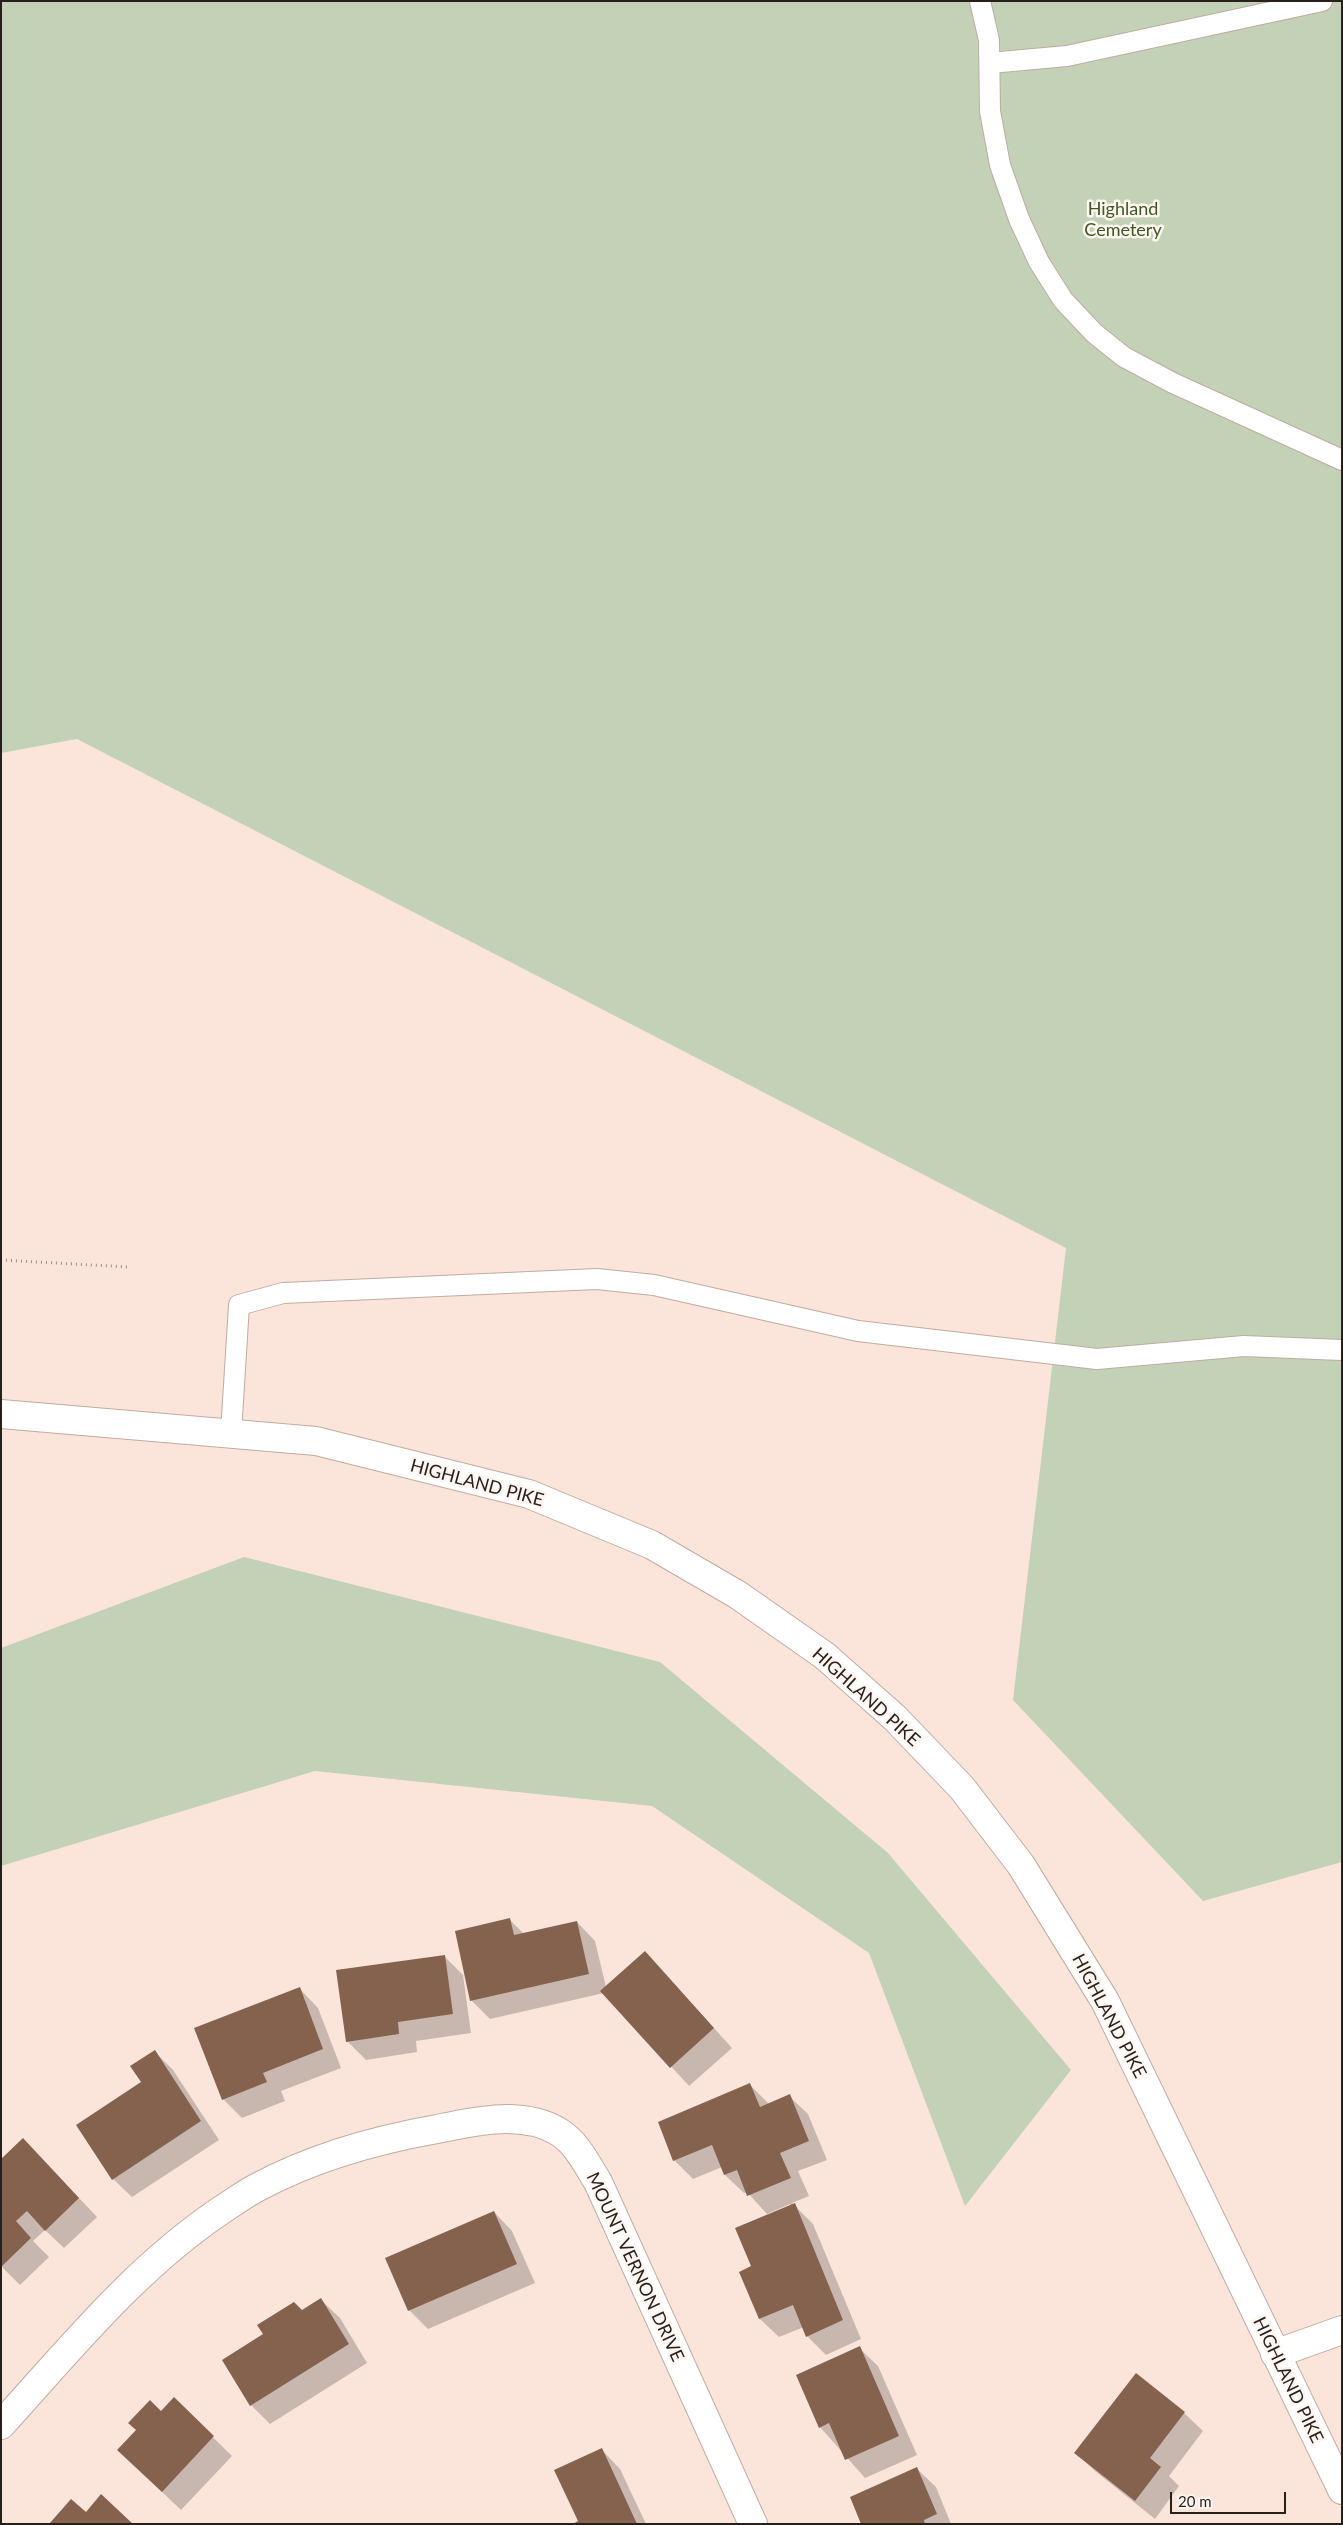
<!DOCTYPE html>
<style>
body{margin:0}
#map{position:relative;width:1343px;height:2525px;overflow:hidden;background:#fbe5da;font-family:Lato,sans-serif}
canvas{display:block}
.frame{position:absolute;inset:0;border:2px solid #261f1a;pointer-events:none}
.scale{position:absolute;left:1170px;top:2492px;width:116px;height:22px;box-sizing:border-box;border:2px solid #261f1a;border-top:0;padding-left:6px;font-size:15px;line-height:18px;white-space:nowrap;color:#261f1a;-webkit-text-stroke:4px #fef6f1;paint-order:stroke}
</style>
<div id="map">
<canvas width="1343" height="2525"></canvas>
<div class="frame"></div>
<div class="scale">20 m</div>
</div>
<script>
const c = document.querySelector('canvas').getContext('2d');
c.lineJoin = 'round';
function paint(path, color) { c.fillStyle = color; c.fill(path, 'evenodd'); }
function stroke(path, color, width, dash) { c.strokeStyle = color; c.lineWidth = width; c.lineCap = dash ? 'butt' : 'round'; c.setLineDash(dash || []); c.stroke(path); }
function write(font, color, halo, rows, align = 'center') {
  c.font = font + ' Lato,sans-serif'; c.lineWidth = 5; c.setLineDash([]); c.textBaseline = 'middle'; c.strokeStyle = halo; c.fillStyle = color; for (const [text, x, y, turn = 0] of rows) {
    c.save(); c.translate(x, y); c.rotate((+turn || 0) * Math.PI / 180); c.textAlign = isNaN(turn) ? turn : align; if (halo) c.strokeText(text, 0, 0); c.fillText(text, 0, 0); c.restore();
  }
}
const green = new Path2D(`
 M 1,1 L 1342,1 L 1342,1862 L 1203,1901 L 1013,1700 L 1066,1248 L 77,739 L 1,753 Z
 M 244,1557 L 660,1662 L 888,1853 L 1071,2070 L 965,2206 L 869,1953 L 652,1806 L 315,1771 L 1,1866 L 1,1648 Z`);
const shadow = new Path2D(`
 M 510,1920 L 524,1934 L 577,1922 L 595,1941 L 606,1987 L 645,1952 L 732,2048 L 689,2086 L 604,1993 L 490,2019 L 472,2001 Z
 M 444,1956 L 463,1975 L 471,2033 L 416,2041 L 417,2052 L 366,2060 L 347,2041 Z
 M 300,1989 L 318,2008 L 341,2068 L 281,2091 L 285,2101 L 242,2118 L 223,2099 Z
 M 154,2051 L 173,2070 L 219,2140 L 132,2197 L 113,2179 L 142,2082 Z
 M 749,2084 L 769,2104 L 789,2096 L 808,2114 L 827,2160 L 798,2171 L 809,2196 L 792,2203 L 813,2224 L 861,2339 L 826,2355 L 807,2336 L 804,2327 L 779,2337 L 760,2319 L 753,2267 L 791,2206 L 790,2204 L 767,2214 L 747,2192 L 744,2193 L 725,2175 L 722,2167 L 693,2179 L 674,2160 Z
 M 42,2159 L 97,2217 L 64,2248 L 45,2230 L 33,2241 L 49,2257 L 20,2285 L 1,2266 L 1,2161 Z
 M 494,2212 L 512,2231 L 535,2283 L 428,2329 L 410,2311 L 387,2259 Z
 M 321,2300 L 340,2318 L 367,2363 L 270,2424 L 251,2405 L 265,2335 Z
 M 859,2348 L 878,2366 L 917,2455 L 865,2478 L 820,2427 Z
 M 174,2399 L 232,2456 L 181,2510 L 138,2469 L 161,2412 Z
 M 1184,2413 L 1203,2431 L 1169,2476 L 1179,2486 L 1155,2519 L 1095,2471 L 1076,2453 Z
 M 602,2450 L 620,2469 L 646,2524 L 576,2524 L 580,2522 Z
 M 917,2469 L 936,2487 L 951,2524 L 863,2524 Z`);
const building = new Path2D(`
 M 510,1918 L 514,1935 L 577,1921 L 589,1974 L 470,2001 L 455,1931 Z
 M 645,1951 L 714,2028 L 670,2068 L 600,1991 Z
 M 445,1955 L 453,2014 L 398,2022 L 399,2034 L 346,2042 L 336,1970 Z
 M 300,1987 L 323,2049 L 263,2073 L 267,2082 L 222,2100 L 194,2028 Z
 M 155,2050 L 201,2121 L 112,2180 L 76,2125 L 141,2082 L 130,2066 Z
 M 750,2083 L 760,2107 L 790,2094 L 809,2141 L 780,2153 L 791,2178 L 747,2196 L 737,2170 L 724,2175 L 712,2145 L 673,2161 L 658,2122 Z
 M 23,2138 L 79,2198 L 45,2231 L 27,2211 L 16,2221 L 31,2238 L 1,2267 L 1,2159 Z
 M 795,2203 L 843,2320 L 806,2337 L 793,2305 L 759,2319 L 739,2272 L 751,2266 L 735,2228 Z
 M 494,2211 L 517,2264 L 408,2311 L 385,2258 Z
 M 321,2298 L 349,2344 L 250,2406 L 222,2360 L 263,2334 L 257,2325 L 294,2302 L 302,2310 Z
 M 860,2346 L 899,2436 L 845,2460 L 829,2423 L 819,2428 L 796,2375 Z
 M 1136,2373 L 1185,2412 L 1150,2458 L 1161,2467 L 1135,2501 L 1074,2453 Z
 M 174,2397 L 214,2436 L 162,2492 L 117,2450 L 136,2430 L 128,2423 L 150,2400 L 161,2411 Z
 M 602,2448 L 637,2524 L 573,2524 L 578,2521 L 554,2470 Z
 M 917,2467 L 937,2514 L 924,2520 L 925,2524 L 861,2524 L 850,2497 Z
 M 101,2494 L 133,2524 L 49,2524 L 71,2499 L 86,2512 Z`);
const path = new Path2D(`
 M 1,1260 L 128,1267`);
const service = new Path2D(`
 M 980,1 L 989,40 L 990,111 L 1000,165 L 1019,219 L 1039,262 L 1063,300 L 1094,333 L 1124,357 L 1173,383 L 1342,460
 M 990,63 L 1067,56 L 1322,1
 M 231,1433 L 239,1305 L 283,1293 L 597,1279 L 654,1285 L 858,1331 L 1097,1359 L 1244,1346 L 1342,1350`);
const minor = new Path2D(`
 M 1275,2354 L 1342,2330
 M 1,2425 C 71,2348 136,2267 223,2209 C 234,2202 246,2193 258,2187 C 314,2157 375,2140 437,2129 C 475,2121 523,2110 559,2132 C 577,2143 587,2165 598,2182 L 753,2524`);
const secondary = new Path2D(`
 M 1,1414 L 316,1441 L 529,1494 L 652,1545 L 738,1595 L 825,1656 L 895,1718 L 962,1788 L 1021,1865 L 1105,2001 L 1342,2490`);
const parkNames = [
 ["Highland",1123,209],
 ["Cemetery",1123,230]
];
const streetNames = [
 ["HIGHLAND PIKE",477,1483,15],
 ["HIGHLAND PIKE",866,1697,42],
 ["HIGHLAND PIKE",1109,2016,62],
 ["MOUNT VERNON DRIVE",635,2267,65],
 ["HIGHLAND PIKE",1288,2380,64]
];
paint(green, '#c3d1b6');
paint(shadow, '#0003');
paint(building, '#85624e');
stroke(service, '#c0aca1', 22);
stroke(minor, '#c0aca1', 30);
stroke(secondary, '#c0aca1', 30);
stroke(path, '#9e8f86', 3, [1, 4]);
stroke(service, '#fff', 20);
stroke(minor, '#fff', 28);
stroke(secondary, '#fff', 28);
write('18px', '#3f5720', '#fef6f1', parkNames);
write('18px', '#261f1a', '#fef6f1', streetNames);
</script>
